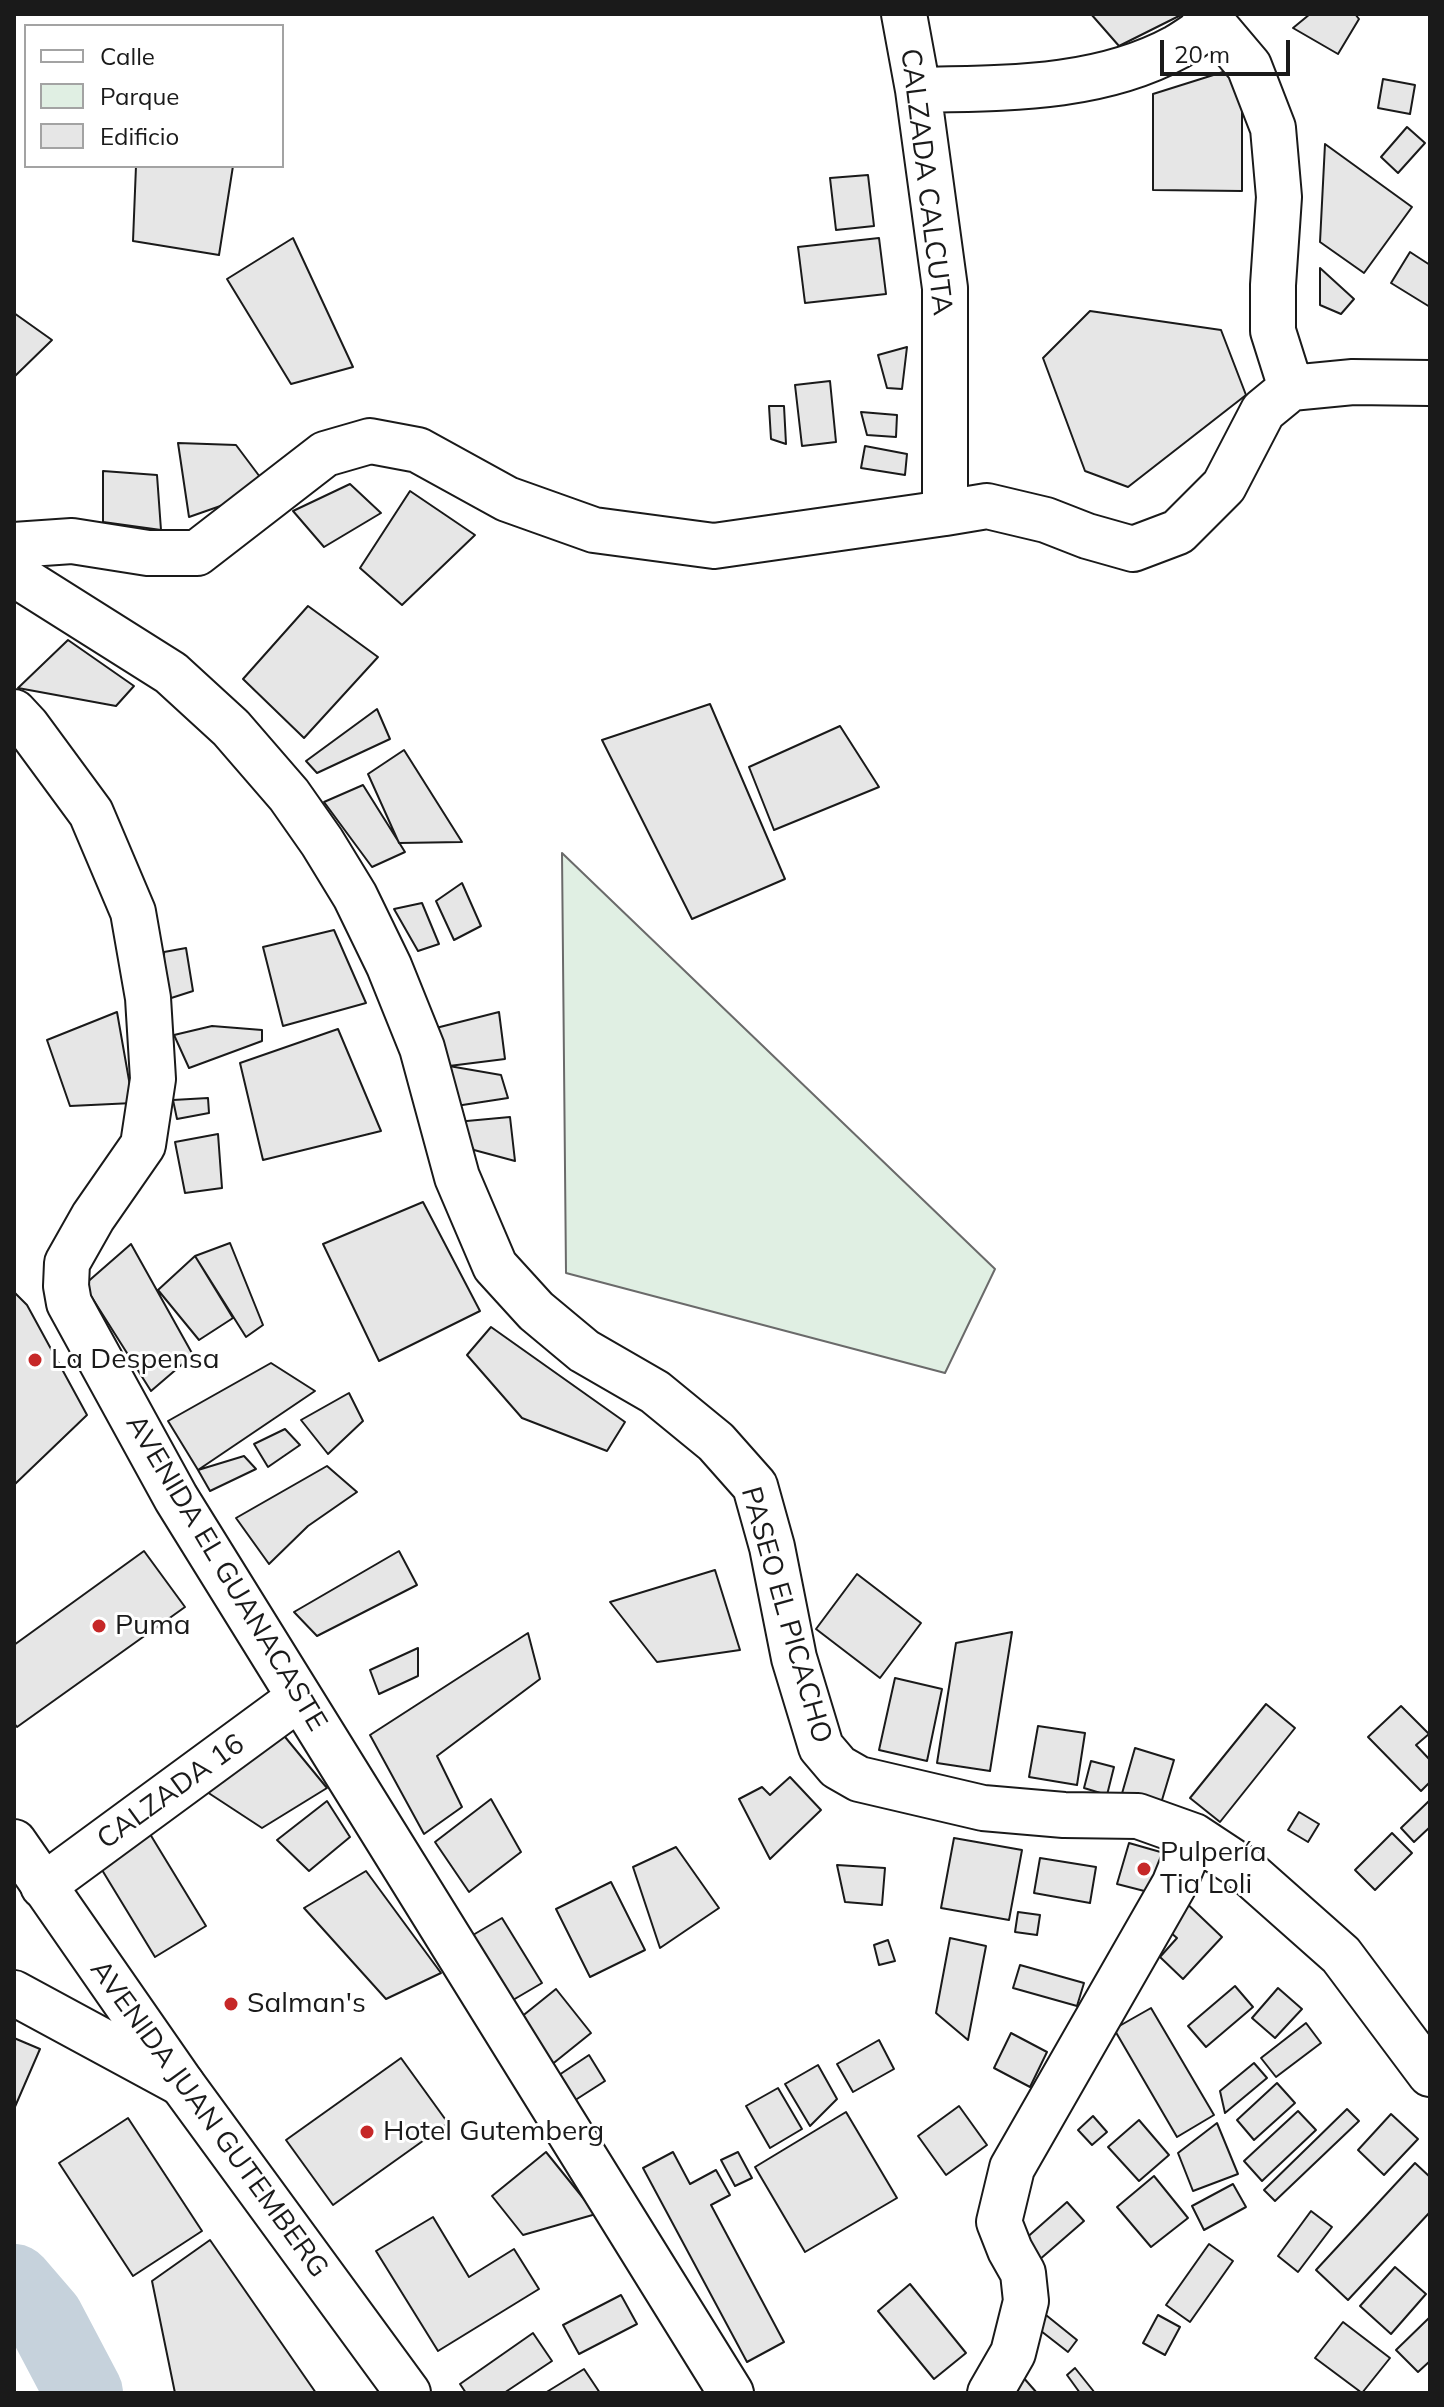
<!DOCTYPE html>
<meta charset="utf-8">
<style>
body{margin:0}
#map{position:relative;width:1444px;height:2407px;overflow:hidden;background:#fff;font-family:Mulish,sans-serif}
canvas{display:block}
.frame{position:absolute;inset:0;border:16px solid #1a1a1a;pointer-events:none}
.legend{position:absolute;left:24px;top:24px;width:260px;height:144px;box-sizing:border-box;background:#fff;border:2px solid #a3a3a3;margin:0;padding:10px 14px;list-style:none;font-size:24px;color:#1a1a1a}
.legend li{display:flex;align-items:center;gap:16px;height:40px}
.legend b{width:40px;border:2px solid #a3a3a3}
.scale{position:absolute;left:1160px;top:40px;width:130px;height:36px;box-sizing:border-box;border:4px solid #1a1a1a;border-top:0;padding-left:10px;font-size:24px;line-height:28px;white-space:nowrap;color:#1a1a1a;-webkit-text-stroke:6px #fff;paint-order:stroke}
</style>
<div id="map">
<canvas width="1444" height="2407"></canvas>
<div class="frame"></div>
<ul class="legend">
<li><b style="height:10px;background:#fff"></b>Calle</li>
<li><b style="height:22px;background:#e0efe3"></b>Parque</li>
<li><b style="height:22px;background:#e6e6e6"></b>Edificio</li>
</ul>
<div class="scale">20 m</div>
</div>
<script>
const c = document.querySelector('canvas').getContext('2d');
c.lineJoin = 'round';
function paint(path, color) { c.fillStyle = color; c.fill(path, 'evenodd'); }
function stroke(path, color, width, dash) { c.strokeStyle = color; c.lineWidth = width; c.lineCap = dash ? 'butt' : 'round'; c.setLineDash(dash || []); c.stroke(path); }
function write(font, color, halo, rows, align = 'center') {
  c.font = font + ' Mulish,sans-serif'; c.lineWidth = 6; c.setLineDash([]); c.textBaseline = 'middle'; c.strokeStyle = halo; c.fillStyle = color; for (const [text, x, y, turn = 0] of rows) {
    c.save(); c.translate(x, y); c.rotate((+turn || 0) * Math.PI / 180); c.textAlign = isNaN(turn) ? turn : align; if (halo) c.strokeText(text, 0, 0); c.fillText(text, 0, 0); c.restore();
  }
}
const green = new Path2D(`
 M 562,853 L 995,1269 L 945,1373 L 566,1273 Z`);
const river = new Path2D(`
 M 14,2283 L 45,2319 L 84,2393`);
const building = new Path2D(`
 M 1091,14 L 1183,14 L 1119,46 Z
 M 1310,14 L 1355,14 L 1359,19 L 1338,54 L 1293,28 Z
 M 1242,66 L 1242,191 L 1153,190 L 1153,94 Z
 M 1383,79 L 1415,85 L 1410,114 L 1378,108 Z
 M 1407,127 L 1425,143 L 1398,173 L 1381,157 Z
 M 1325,144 L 1412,207 L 1364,273 L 1320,242 Z
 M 136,166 L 233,166 L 219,255 L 133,241 Z
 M 868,175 L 874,226 L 836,230 L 830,178 Z
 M 293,238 L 353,367 L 291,384 L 227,279 Z
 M 879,238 L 886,294 L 805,303 L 798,247 Z
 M 1410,252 L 1430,265 L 1430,307 L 1391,283 Z
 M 1320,268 L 1354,299 L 1341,314 L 1320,305 Z
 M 1090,311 L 1221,330 L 1246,395 L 1128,487 L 1085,471 L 1043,358 Z
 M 14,313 L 52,340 L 14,377 Z
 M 907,347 L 902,389 L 887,388 L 878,355 Z
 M 830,381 L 836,442 L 802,446 L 795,385 Z
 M 769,406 L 784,406 L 786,444 L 771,439 Z
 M 861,412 L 897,415 L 896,437 L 867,435 Z
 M 178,443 L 236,445 L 269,489 L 189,517 Z
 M 865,446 L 907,454 L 905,475 L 861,468 Z
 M 103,471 L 157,475 L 161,530 L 103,522 Z
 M 350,484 L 381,513 L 324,547 L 293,511 Z
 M 410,491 L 475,535 L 402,605 L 360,568 Z
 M 308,606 L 378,657 L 304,738 L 243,679 Z
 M 68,640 L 134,686 L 116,706 L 18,688 Z
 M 710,704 L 785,879 L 692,919 L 602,740 Z
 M 377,709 L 390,739 L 317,773 L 306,761 Z
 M 840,726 L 879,787 L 774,830 L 749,767 Z
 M 404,750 L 462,842 L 399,843 L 368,774 Z
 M 363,785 L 405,852 L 372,867 L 324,802 Z
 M 462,883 L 481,926 L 454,940 L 436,901 Z
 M 422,903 L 439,944 L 418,951 L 394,909 Z
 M 334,930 L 366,1003 L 283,1026 L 263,947 Z
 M 186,948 L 193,991 L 165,1000 L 164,952 Z
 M 117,1012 L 133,1103 L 70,1106 L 47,1040 Z
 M 499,1012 L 505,1059 L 441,1067 L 432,1029 Z
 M 212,1026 L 262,1030 L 262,1041 L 189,1068 L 174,1035 Z
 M 338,1029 L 381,1131 L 263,1160 L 240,1063 Z
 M 449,1066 L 501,1075 L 508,1098 L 456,1106 Z
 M 208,1098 L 209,1113 L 177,1119 L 173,1100 Z
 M 510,1117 L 515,1161 L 474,1150 L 456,1122 Z
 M 218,1134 L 222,1188 L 185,1193 L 175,1142 Z
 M 423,1202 L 480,1311 L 379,1361 L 323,1244 Z
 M 230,1243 L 263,1325 L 246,1337 L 195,1256 Z
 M 131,1244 L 193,1355 L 151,1391 L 84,1285 Z
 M 195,1256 L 233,1318 L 199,1340 L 158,1290 Z
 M 14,1292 L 27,1305 L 87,1415 L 14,1485 Z
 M 491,1327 L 625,1422 L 607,1451 L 522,1418 L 467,1355 Z
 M 271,1363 L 315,1391 L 198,1470 L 168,1421 Z
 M 349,1393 L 363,1421 L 328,1454 L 301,1420 Z
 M 285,1429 L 300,1445 L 268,1467 L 254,1444 Z
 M 244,1456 L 256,1469 L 210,1491 L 198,1470 Z
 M 327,1466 L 357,1492 L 308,1526 L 269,1564 L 236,1518 Z
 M 144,1551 L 185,1607 L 17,1727 L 14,1723 L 14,1645 Z
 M 399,1551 L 417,1585 L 317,1636 L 294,1612 Z
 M 715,1570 L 740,1650 L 657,1662 L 610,1602 Z
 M 857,1574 L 921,1623 L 880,1678 L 816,1629 Z
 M 1012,1632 L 990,1771 L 937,1763 L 956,1643 Z
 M 528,1633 L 540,1679 L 437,1756 L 462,1807 L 424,1834 L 370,1735 Z
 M 418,1648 L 418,1676 L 379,1694 L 370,1670 Z
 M 895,1678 L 942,1689 L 927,1761 L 879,1750 Z
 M 1266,1704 L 1295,1728 L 1220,1822 L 1190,1798 Z
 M 1401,1706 L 1429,1734 L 1416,1745 L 1430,1760 L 1430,1782 L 1421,1791 L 1368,1737 Z
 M 1038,1726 L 1085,1733 L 1077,1785 L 1029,1777 Z
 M 281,1732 L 327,1788 L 262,1828 L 204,1790 Z
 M 1135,1748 L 1174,1760 L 1159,1810 L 1121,1797 Z
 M 1091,1761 L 1114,1767 L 1107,1795 L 1084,1788 Z
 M 790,1777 L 821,1810 L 770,1859 L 739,1799 L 762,1787 L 770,1795 Z
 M 491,1799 L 521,1852 L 469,1892 L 435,1842 Z
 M 1430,1800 L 1430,1827 L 1414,1842 L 1401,1828 Z
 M 327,1801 L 350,1837 L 309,1871 L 277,1840 Z
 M 1299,1812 L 1319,1824 L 1308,1842 L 1288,1830 Z
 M 1392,1833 L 1412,1853 L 1375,1890 L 1355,1870 Z
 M 150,1834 L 206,1926 L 155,1957 L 99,1865 Z
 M 954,1838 L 1022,1850 L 1009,1920 L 941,1908 Z
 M 1129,1843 L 1171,1855 L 1160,1895 L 1117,1884 Z
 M 676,1847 L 719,1908 L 660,1948 L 633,1867 Z
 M 1040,1858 L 1096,1867 L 1090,1903 L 1034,1893 Z
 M 837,1865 L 885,1868 L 882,1905 L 845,1902 Z
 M 366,1871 L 441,1973 L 386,1999 L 304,1908 Z
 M 611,1882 L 645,1950 L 590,1977 L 556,1909 Z
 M 1180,1897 L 1222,1937 L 1183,1979 L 1160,1957 L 1177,1938 L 1157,1921 Z
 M 1018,1912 L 1040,1915 L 1037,1935 L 1015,1932 Z
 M 502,1918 L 542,1983 L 501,2007 L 461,1942 Z
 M 950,1938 L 986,1946 L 968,2040 L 936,2013 Z
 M 888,1940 L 895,1961 L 879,1965 L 874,1945 Z
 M 1020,1965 L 1084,1983 L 1077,2006 L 1013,1988 Z
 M 1235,1986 L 1253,2007 L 1206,2047 L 1188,2026 Z
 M 1278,1988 L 1302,2009 L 1275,2038 L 1252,2018 Z
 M 556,1989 L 591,2033 L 545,2070 L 510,2026 Z
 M 1151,2008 L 1214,2115 L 1177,2137 L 1114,2029 Z
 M 1306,2023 L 1321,2043 L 1276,2077 L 1261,2058 Z
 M 1011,2033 L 1047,2052 L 1030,2087 L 994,2068 Z
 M 14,2038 L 40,2049 L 14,2109 Z
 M 879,2040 L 894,2069 L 853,2092 L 837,2064 Z
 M 589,2055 L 605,2081 L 566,2106 L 550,2081 Z
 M 401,2058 L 448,2123 L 333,2205 L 286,2140 Z
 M 1254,2063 L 1267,2078 L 1225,2113 L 1220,2091 Z
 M 818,2065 L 837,2099 L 810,2126 L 785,2084 Z
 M 1277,2083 L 1295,2103 L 1254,2140 L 1237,2120 Z
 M 778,2088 L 802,2129 L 770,2148 L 746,2106 Z
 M 959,2106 L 987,2145 L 946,2175 L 918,2136 Z
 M 1347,2109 L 1359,2121 L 1275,2201 L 1264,2190 Z
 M 1298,2111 L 1316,2130 L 1262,2181 L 1244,2161 Z
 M 846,2112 L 897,2198 L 805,2252 L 755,2167 Z
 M 1391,2114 L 1418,2139 L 1384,2175 L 1358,2150 Z
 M 1093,2116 L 1107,2132 L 1092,2145 L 1078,2130 Z
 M 128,2118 L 202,2231 L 133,2276 L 59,2163 Z
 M 1139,2120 L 1169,2155 L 1139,2181 L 1108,2147 Z
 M 1217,2123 L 1238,2174 L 1193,2191 L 1178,2153 Z
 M 546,2152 L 596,2214 L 523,2235 L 492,2196 Z
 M 673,2152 L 690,2184 L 716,2170 L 730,2195 L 711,2205 L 784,2342 L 747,2362 L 643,2168 Z
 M 738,2152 L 752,2178 L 735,2186 L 721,2160 Z
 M 1415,2163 L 1430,2177 L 1430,2212 L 1348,2300 L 1316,2270 Z
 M 1154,2176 L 1188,2218 L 1151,2247 L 1117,2207 Z
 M 1233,2184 L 1246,2207 L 1204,2230 L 1192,2206 Z
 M 1067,2202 L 1084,2221 L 1031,2267 L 1015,2248 Z
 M 1311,2211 L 1332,2227 L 1298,2272 L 1278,2256 Z
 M 433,2217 L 469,2277 L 514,2249 L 539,2289 L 438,2351 L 376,2251 Z
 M 210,2240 L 316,2393 L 175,2393 L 152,2281 Z
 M 1209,2244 L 1233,2261 L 1190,2322 L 1166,2305 Z
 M 1395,2267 L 1426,2294 L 1391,2334 L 1360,2306 Z
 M 910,2284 L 966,2353 L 934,2379 L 878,2311 Z
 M 621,2295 L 637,2324 L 579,2354 L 563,2325 Z
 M 1036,2307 L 1077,2340 L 1068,2352 L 1032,2324 Z
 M 1158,2315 L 1180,2327 L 1165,2355 L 1143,2343 Z
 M 1430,2317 L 1430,2361 L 1418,2372 L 1396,2350 Z
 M 1343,2322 L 1390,2358 L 1362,2393 L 1315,2358 Z
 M 533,2333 L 552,2361 L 504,2393 L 466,2393 L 460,2384 Z
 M 1015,2368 L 1037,2393 L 1007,2393 Z
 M 1075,2368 L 1095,2393 L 1080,2393 L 1067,2375 Z
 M 584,2369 L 600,2393 L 545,2393 Z`);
const minor = new Path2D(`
 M 1205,14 L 1249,66 L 1273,128 L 1279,197 L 1273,285 L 1273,331 L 1291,388
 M 918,90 C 1005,88 1098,90 1177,47 C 1189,40 1201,31 1213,23
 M 945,513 L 987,506 L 1046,520 L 1087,536 L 1133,549 L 1178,532 L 1224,486 L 1263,411 L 1291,388 L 1353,382 L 1430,383
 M 14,545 L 72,541 L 148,553 L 197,553 L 325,454 L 370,441 L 418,450 L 507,499 L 594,530 L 714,546 L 945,513 L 945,288 L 918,90 L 904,14
 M 14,574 L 171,673 L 231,728 L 289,795 L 322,842 L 355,896 L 389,966 L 422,1048 L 457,1177 L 495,1266 L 536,1311 L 584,1351 L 655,1392 L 716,1442 L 755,1486 L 772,1547 L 794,1658 L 821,1747 L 838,1767 L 859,1779 L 983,1808 L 1064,1815 L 1138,1816 L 1194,1836 L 1244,1869 L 1341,1955 L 1430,2074
 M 14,712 L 27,726 L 91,813 L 133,912 L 148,998 L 153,1079 L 143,1145 L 93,1217 L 67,1263 L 66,1286 L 69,1303 L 176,1498 L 731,2393
 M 43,1886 L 299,1698
 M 14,1993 L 182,2084
 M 990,2393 L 1013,2353 L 1026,2301 L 1023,2273 L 1010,2250 L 999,2222 L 1012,2168 L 1174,1885 L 1194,1836`);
const major = new Path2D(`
 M 14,1842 L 182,2084 L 408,2393`);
const markers = [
 [35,1360,8,"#c62828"],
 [99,1626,8,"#c62828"],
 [1144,1869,8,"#c62828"],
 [231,2004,8,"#c62828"],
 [367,2132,8,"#c62828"]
];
const streetNames = [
 ["CALZADA CALCUTA",926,182,83],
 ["AVENIDA EL GUANACASTE",226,1573,59],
 ["PASEO EL PICACHO",786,1615,74],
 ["CALZADA 16",171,1792,-36],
 ["AVENIDA JUAN GUTEMBERG",209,2119,54]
];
const poiNames = [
 ["La Despensa",51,1360],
 ["Puma",115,1626],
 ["Pulpería",1160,1853],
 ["Tia Loli",1160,1885],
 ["Salman's",247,2004],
 ["Hotel Gutemberg",383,2132]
];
paint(green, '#e0efe3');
stroke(green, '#6a6a6a', 2);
stroke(river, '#c6d2dc', 78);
paint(building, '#e6e6e6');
stroke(building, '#1a1a1a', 2);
stroke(minor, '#1a1a1a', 48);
stroke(major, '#1a1a1a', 48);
stroke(minor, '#fff', 44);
stroke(major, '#fff', 44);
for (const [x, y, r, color] of markers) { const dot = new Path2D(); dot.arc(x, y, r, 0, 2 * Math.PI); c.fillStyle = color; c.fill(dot); stroke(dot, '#fff', 3); }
write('28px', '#1a1a1a', '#fff', streetNames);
write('28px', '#1a1a1a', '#fff', poiNames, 'left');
</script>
